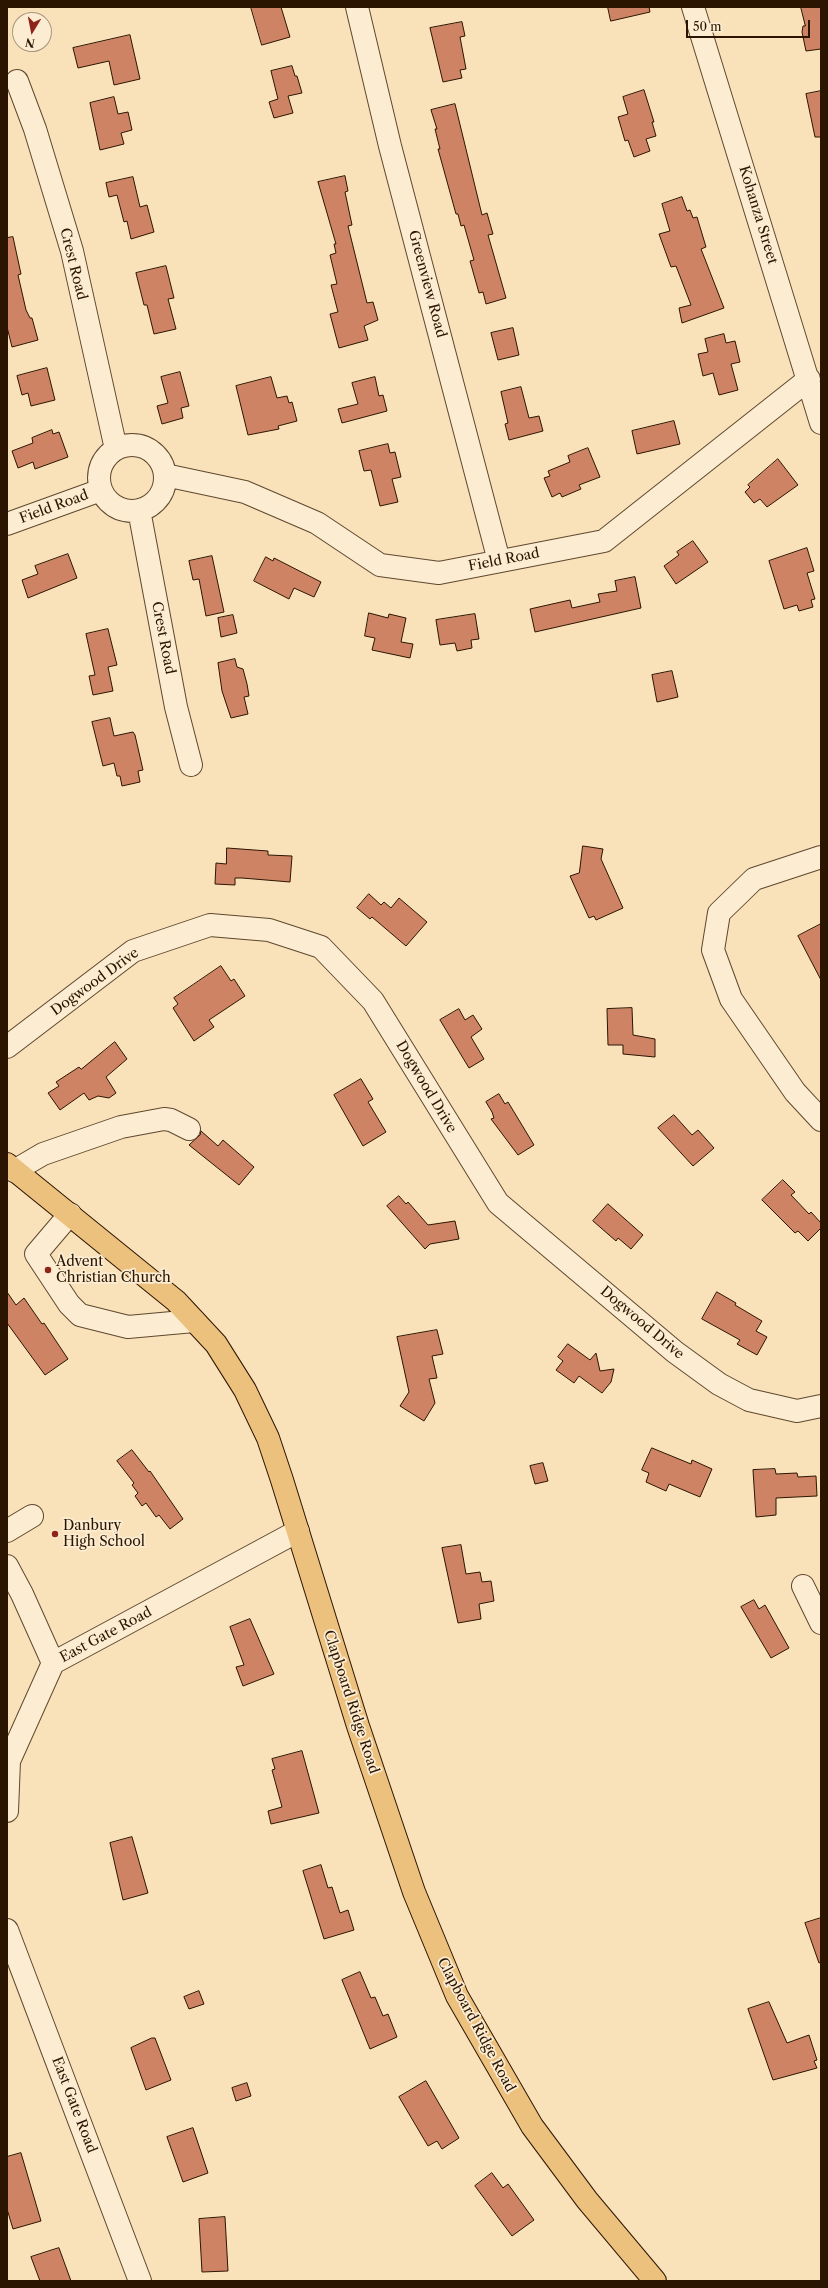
<!DOCTYPE html>
<style>
body{margin:0}
#map{position:relative;width:828px;height:2288px;overflow:hidden;background:#f9e1ba;font-family:"Libre Caslon Text",serif}
canvas{display:block}
.frame{position:absolute;inset:0;border:8px solid #2c1500;pointer-events:none}
.north{position:absolute;left:12px;top:12px;width:40px;height:40px;box-sizing:border-box;background:#fbecd2;border:1px solid #a8967e;border-radius:50%;rotate:190deg;font-size:11px;font-weight:700;line-height:16px;text-align:center;color:#2c1500}
.north::after{content:'';display:block;margin:auto;width:14px;height:18px;background:#8f2418;clip-path:polygon(50% 0,100% 100%,50% 72%,0 100%)}
.scale{position:absolute;left:686px;top:20px;width:124px;height:18px;box-sizing:border-box;border:2px solid #2c1500;border-top:0;padding-left:5px;font-size:12px;line-height:14px;white-space:nowrap;color:#2c1500;-webkit-text-stroke:3px #fbecd2;paint-order:stroke}
</style>
<div id="map">
<canvas width="828" height="2288"></canvas>
<div class="frame"></div>
<div class="north">N</div>
<div class="scale">50 m</div>
</div>
<script>
const c = document.querySelector('canvas').getContext('2d');
c.lineJoin = 'round';
function paint(path, color) { c.fillStyle = color; c.fill(path, 'evenodd'); }
function stroke(path, color, width, dash) { c.strokeStyle = color; c.lineWidth = width; c.lineCap = dash ? 'butt' : 'round'; c.setLineDash(dash || []); c.stroke(path); }
function write(font, color, halo, rows, align = 'center') {
  c.font = font + ' "Libre Caslon Text",serif'; c.lineWidth = 3.5; c.setLineDash([]); c.textBaseline = 'middle'; c.strokeStyle = halo; c.fillStyle = color; for (const [text, x, y, turn = 0] of rows) {
    c.save(); c.translate(x, y); c.rotate((+turn || 0) * Math.PI / 180); c.textAlign = isNaN(turn) ? turn : align; if (halo) c.strokeText(text, 0, 0); c.fillText(text, 0, 0); c.restore();
  }
}
const building = new Path2D(`
 M 251,7 L 281,7 L 290,37 L 262,45 Z
 M 608,7 L 649,7 L 650,12 L 611,21 Z
 M 801,7 L 821,7 L 821,49 L 806,51 L 802,32 L 803,26 L 805,26 Z
 M 462,22 L 465,36 L 460,37 L 466,69 L 460,70 L 462,78 L 443,82 L 430,28 Z
 M 130,35 L 140,79 L 114,85 L 109,61 L 78,68 L 73,48 Z
 M 292,66 L 295,76 L 297,76 L 302,93 L 288,96 L 293,113 L 274,118 L 269,102 L 278,99 L 271,71 Z
 M 644,90 L 654,122 L 652,122 L 656,136 L 646,139 L 650,151 L 634,157 L 628,140 L 625,141 L 618,117 L 628,114 L 623,97 Z
 M 821,91 L 821,137 L 815,137 L 806,94 Z
 M 114,97 L 118,114 L 128,112 L 132,130 L 121,133 L 124,144 L 100,150 L 90,103 Z
 M 455,104 L 482,215 L 487,213 L 493,234 L 488,235 L 506,298 L 486,304 L 483,292 L 479,293 L 470,261 L 474,260 L 464,225 L 461,226 L 458,214 L 456,214 L 438,149 L 440,149 L 435,129 L 437,129 L 431,110 Z
 M 345,176 L 348,191 L 345,192 L 352,225 L 348,226 L 367,303 L 373,302 L 378,320 L 364,326 L 368,340 L 339,348 L 330,314 L 338,312 L 331,285 L 337,284 L 330,255 L 336,253 L 334,244 L 336,244 L 318,182 Z
 M 133,177 L 140,207 L 147,205 L 154,232 L 131,239 L 127,221 L 124,222 L 117,195 L 109,197 L 106,183 Z
 M 682,197 L 687,211 L 690,210 L 693,218 L 697,217 L 706,247 L 701,249 L 724,308 L 682,323 L 679,308 L 691,305 L 676,266 L 671,267 L 659,234 L 670,231 L 662,204 Z
 M 13,237 L 21,274 L 18,275 L 26,310 L 30,318 L 32,318 L 38,340 L 12,347 L 7,327 L 7,238 Z
 M 166,266 L 174,298 L 168,299 L 176,329 L 154,334 L 147,305 L 144,305 L 136,273 Z
 M 513,328 L 519,355 L 498,360 L 491,333 Z
 M 724,334 L 726,343 L 735,341 L 740,362 L 731,364 L 738,390 L 719,395 L 713,373 L 703,376 L 698,354 L 708,352 L 705,339 Z
 M 47,368 L 55,400 L 31,406 L 28,393 L 22,395 L 17,376 Z
 M 180,372 L 189,406 L 181,408 L 183,418 L 162,424 L 157,406 L 168,403 L 161,377 Z
 M 271,377 L 277,398 L 287,396 L 289,403 L 292,402 L 297,421 L 278,426 L 279,429 L 248,435 L 236,386 Z
 M 375,377 L 379,396 L 383,395 L 387,411 L 342,423 L 338,409 L 358,404 L 352,383 Z
 M 521,387 L 529,418 L 539,416 L 543,431 L 509,440 L 505,424 L 508,423 L 501,392 Z
 M 674,421 L 680,444 L 637,454 L 632,431 Z
 M 52,430 L 53,434 L 59,432 L 68,457 L 35,469 L 33,462 L 18,468 L 12,451 L 33,443 L 32,438 Z
 M 388,444 L 390,453 L 395,452 L 401,477 L 392,479 L 398,502 L 380,506 L 371,470 L 364,471 L 359,451 Z
 M 588,448 L 600,477 L 579,485 L 581,489 L 562,497 L 560,493 L 552,497 L 544,478 L 550,476 L 548,471 L 570,462 L 568,456 Z
 M 778,459 L 798,485 L 767,507 L 760,499 L 754,503 L 745,492 L 750,487 L 748,485 Z
 M 693,541 L 708,562 L 676,584 L 664,566 L 679,555 L 677,552 Z
 M 807,548 L 814,571 L 807,573 L 815,599 L 811,600 L 813,607 L 799,611 L 797,605 L 784,609 L 769,561 Z
 M 68,554 L 77,578 L 28,598 L 22,580 L 38,574 L 35,566 Z
 M 212,556 L 224,612 L 206,616 L 199,579 L 193,580 L 189,561 Z
 M 266,557 L 273,561 L 274,558 L 321,582 L 314,597 L 294,588 L 289,599 L 254,581 Z
 M 635,577 L 641,608 L 535,632 L 530,609 L 570,600 L 572,608 L 600,602 L 598,594 L 617,591 L 615,581 Z
 M 369,613 L 388,618 L 389,614 L 406,618 L 401,642 L 413,644 L 410,658 L 372,650 L 375,638 L 365,636 Z
 M 475,614 L 479,639 L 471,640 L 472,648 L 457,651 L 455,643 L 440,645 L 436,620 Z
 M 233,615 L 237,633 L 221,637 L 218,618 Z
 M 108,629 L 117,665 L 108,667 L 113,691 L 93,695 L 89,676 L 95,675 L 86,634 Z
 M 235,659 L 237,667 L 243,669 L 247,684 L 249,696 L 244,697 L 248,714 L 231,718 L 222,691 L 218,663 Z
 M 672,671 L 678,697 L 657,702 L 652,675 Z
 M 110,718 L 114,736 L 133,732 L 135,735 L 143,770 L 138,771 L 140,782 L 122,786 L 120,776 L 117,776 L 114,763 L 103,766 L 92,722 Z
 M 583,846 L 603,849 L 601,859 L 623,908 L 596,920 L 594,916 L 589,918 L 570,876 L 579,873 Z
 M 227,848 L 268,851 L 268,855 L 292,856 L 290,882 L 242,878 L 235,878 L 235,885 L 215,884 L 216,863 L 226,864 Z
 M 369,894 L 381,905 L 384,902 L 391,908 L 399,898 L 427,922 L 406,946 L 372,917 L 370,919 L 357,908 Z
 M 821,924 L 821,980 L 798,936 Z
 M 221,966 L 231,981 L 234,979 L 245,996 L 209,1020 L 214,1027 L 194,1041 L 173,1008 L 178,1004 L 174,998 Z
 M 632,1008 L 633,1035 L 655,1039 L 655,1057 L 623,1054 L 623,1045 L 608,1045 L 607,1009 Z
 M 459,1009 L 465,1020 L 473,1015 L 482,1029 L 471,1037 L 484,1059 L 469,1068 L 440,1020 Z
 M 115,1042 L 127,1059 L 106,1077 L 116,1093 L 109,1098 L 98,1096 L 89,1100 L 84,1093 L 60,1110 L 48,1093 L 59,1086 L 56,1082 L 79,1067 L 81,1069 Z
 M 361,1079 L 373,1099 L 368,1102 L 386,1132 L 363,1146 L 334,1095 Z
 M 499,1094 L 505,1104 L 508,1102 L 534,1145 L 518,1155 L 491,1119 L 494,1118 L 492,1112 L 486,1102 Z
 M 674,1115 L 692,1135 L 698,1130 L 714,1148 L 693,1166 L 658,1128 Z
 M 201,1131 L 218,1146 L 223,1140 L 254,1167 L 239,1185 L 189,1145 L 200,1135 Z
 M 783,1180 L 795,1192 L 791,1195 L 809,1214 L 811,1212 L 821,1223 L 821,1228 L 808,1241 L 798,1231 L 795,1233 L 762,1200 Z
 M 399,1196 L 406,1204 L 408,1202 L 428,1225 L 455,1221 L 459,1239 L 430,1244 L 425,1249 L 387,1206 Z
 M 608,1204 L 643,1235 L 631,1249 L 618,1238 L 616,1241 L 593,1221 Z
 M 7,1292 L 16,1305 L 24,1298 L 42,1324 L 44,1323 L 68,1359 L 45,1375 L 7,1323 Z
 M 717,1292 L 736,1303 L 735,1305 L 762,1321 L 756,1331 L 767,1337 L 757,1355 L 737,1344 L 740,1340 L 702,1319 Z
 M 437,1330 L 443,1354 L 432,1356 L 437,1378 L 429,1379 L 435,1403 L 424,1421 L 400,1406 L 409,1392 L 397,1337 Z
 M 568,1344 L 590,1360 L 596,1353 L 600,1371 L 614,1369 L 611,1382 L 602,1393 L 579,1376 L 574,1383 L 556,1370 L 563,1361 L 558,1357 Z
 M 652,1448 L 691,1464 L 692,1460 L 712,1469 L 700,1497 L 669,1484 L 666,1491 L 646,1482 L 649,1473 L 642,1470 Z
 M 132,1450 L 149,1472 L 150,1471 L 183,1519 L 170,1529 L 159,1515 L 156,1517 L 146,1503 L 142,1506 L 135,1496 L 138,1493 L 132,1485 L 134,1483 L 117,1461 Z
 M 543,1463 L 548,1481 L 535,1484 L 530,1466 Z
 M 775,1469 L 776,1474 L 797,1473 L 798,1477 L 816,1476 L 817,1496 L 776,1498 L 776,1515 L 756,1517 L 753,1470 Z
 M 461,1545 L 466,1574 L 480,1572 L 482,1582 L 491,1581 L 494,1601 L 479,1604 L 481,1619 L 458,1623 L 442,1548 Z
 M 754,1600 L 759,1609 L 765,1605 L 789,1648 L 771,1658 L 741,1607 Z
 M 250,1619 L 274,1674 L 243,1686 L 236,1667 L 244,1665 L 230,1627 Z
 M 302,1751 L 319,1813 L 271,1824 L 268,1811 L 282,1807 L 272,1770 L 275,1769 L 272,1759 Z
 M 132,1837 L 148,1893 L 123,1900 L 110,1843 Z
 M 321,1865 L 328,1888 L 332,1887 L 340,1913 L 348,1910 L 354,1930 L 324,1939 L 303,1871 Z
 M 821,1918 L 821,1962 L 819,1963 L 805,1923 Z
 M 360,1972 L 371,1998 L 375,1997 L 383,2016 L 388,2014 L 397,2037 L 370,2049 L 342,1980 Z
 M 199,1991 L 204,2004 L 189,2009 L 184,1997 Z
 M 769,2002 L 787,2043 L 809,2035 L 817,2060 L 814,2061 L 817,2068 L 773,2080 L 748,2009 Z
 M 152,2038 L 155,2038 L 171,2080 L 146,2090 L 131,2048 Z
 M 426,2081 L 459,2138 L 442,2149 L 437,2141 L 428,2146 L 399,2097 Z
 M 247,2083 L 251,2096 L 236,2101 L 232,2088 Z
 M 193,2128 L 208,2173 L 183,2182 L 167,2137 Z
 M 21,2153 L 41,2221 L 13,2229 L 7,2209 L 7,2157 Z
 M 492,2173 L 503,2188 L 508,2184 L 534,2220 L 512,2236 L 475,2186 Z
 M 225,2217 L 228,2271 L 202,2272 L 199,2219 Z
 M 59,2248 L 71,2281 L 40,2281 L 31,2257 Z`);
const minor = new Path2D(`
 M 357,7 L 390,146 L 499,561
 M 693,7 L 821,423
 M 17,81 L 35,129 L 72,251 L 116,449
 M99 478a33 33 0 1 1 66 0a33 33 0 1 1-66 0Z
 M 165,475 L 245,492 L 317,523 L 380,565 L 439,573 L 604,541 L 809,379
 M 139,510 L 176,707 L 191,765
 M 7,524 L 101,490
 M 821,857 L 754,879 L 719,913 L 713,950 L 731,999 L 795,1092 L 821,1120
 M 7,1047 L 133,951 L 210,925 L 269,930 L 321,947 L 373,1001 L 498,1203 L 675,1352 L 719,1384 L 749,1400 L 797,1411 L 821,1406
 M 14,1171 L 43,1154 L 121,1127 L 164,1119 L 171,1120 L 189,1129
 M 70,1214 L 36,1254 L 69,1304 L 80,1315 L 128,1327 L 194,1321
 M 7,1531 L 32,1516
 M 7,1566 L 22,1594 L 53,1663
 M 803,1586 L 821,1623
 M 7,1811 L 9,1761 L 53,1663 L 298,1531
 M 7,1930 L 140,2281`);
const major = new Path2D(`
 M 7,1164 L 176,1301 L 216,1344 L 245,1390 L 268,1438 L 282,1480 L 358,1726 L 414,1892 L 457,1996 L 532,2126 L 587,2200 L 655,2281`);
const markers = [
 [48,1270,4,"#8f2418"],
 [55,1534,4,"#8f2418"]
];
const streetNames = [
 ["Kohanza Street",758,215,73],
 ["Crest Road",73,264,76],
 ["Greenview Road",427,284,75],
 ["Field Road",54,507,-20],
 ["Field Road",504,560,-11],
 ["Crest Road",163,638,79],
 ["Dogwood Drive",95,982,-36],
 ["Dogwood Drive",426,1087,59],
 ["Dogwood Drive",642,1323,40],
 ["East Gate Road",106,1635,-28],
 ["Clapboard Ridge Road",351,1702,72],
 ["Clapboard Ridge Road",476,2025,62],
 ["East Gate Road",74,2105,69]
];
const poiNames = [
 ["Advent",56,1262],
 ["Christian Church",56,1278],
 ["Danbury",63,1526],
 ["High School",63,1542]
];
paint(building, '#ce8365');
stroke(building, '#2c1500', 1);
stroke(minor, '#5f482e', 24);
stroke(major, '#2c1500', 24);
stroke(minor, '#fbecd2', 22);
stroke(major, '#ecc07d', 22);
for (const [x, y, r, color] of markers) { const dot = new Path2D(); dot.arc(x, y, r, 0, 2 * Math.PI); c.fillStyle = color; c.fill(dot); stroke(dot, '#fbecd2', 1.5); }
write('14px', '#2c1500', '#fbecd2', streetNames);
write('14px', '#2c1500', '#fbecd2', poiNames, 'left');
</script>
